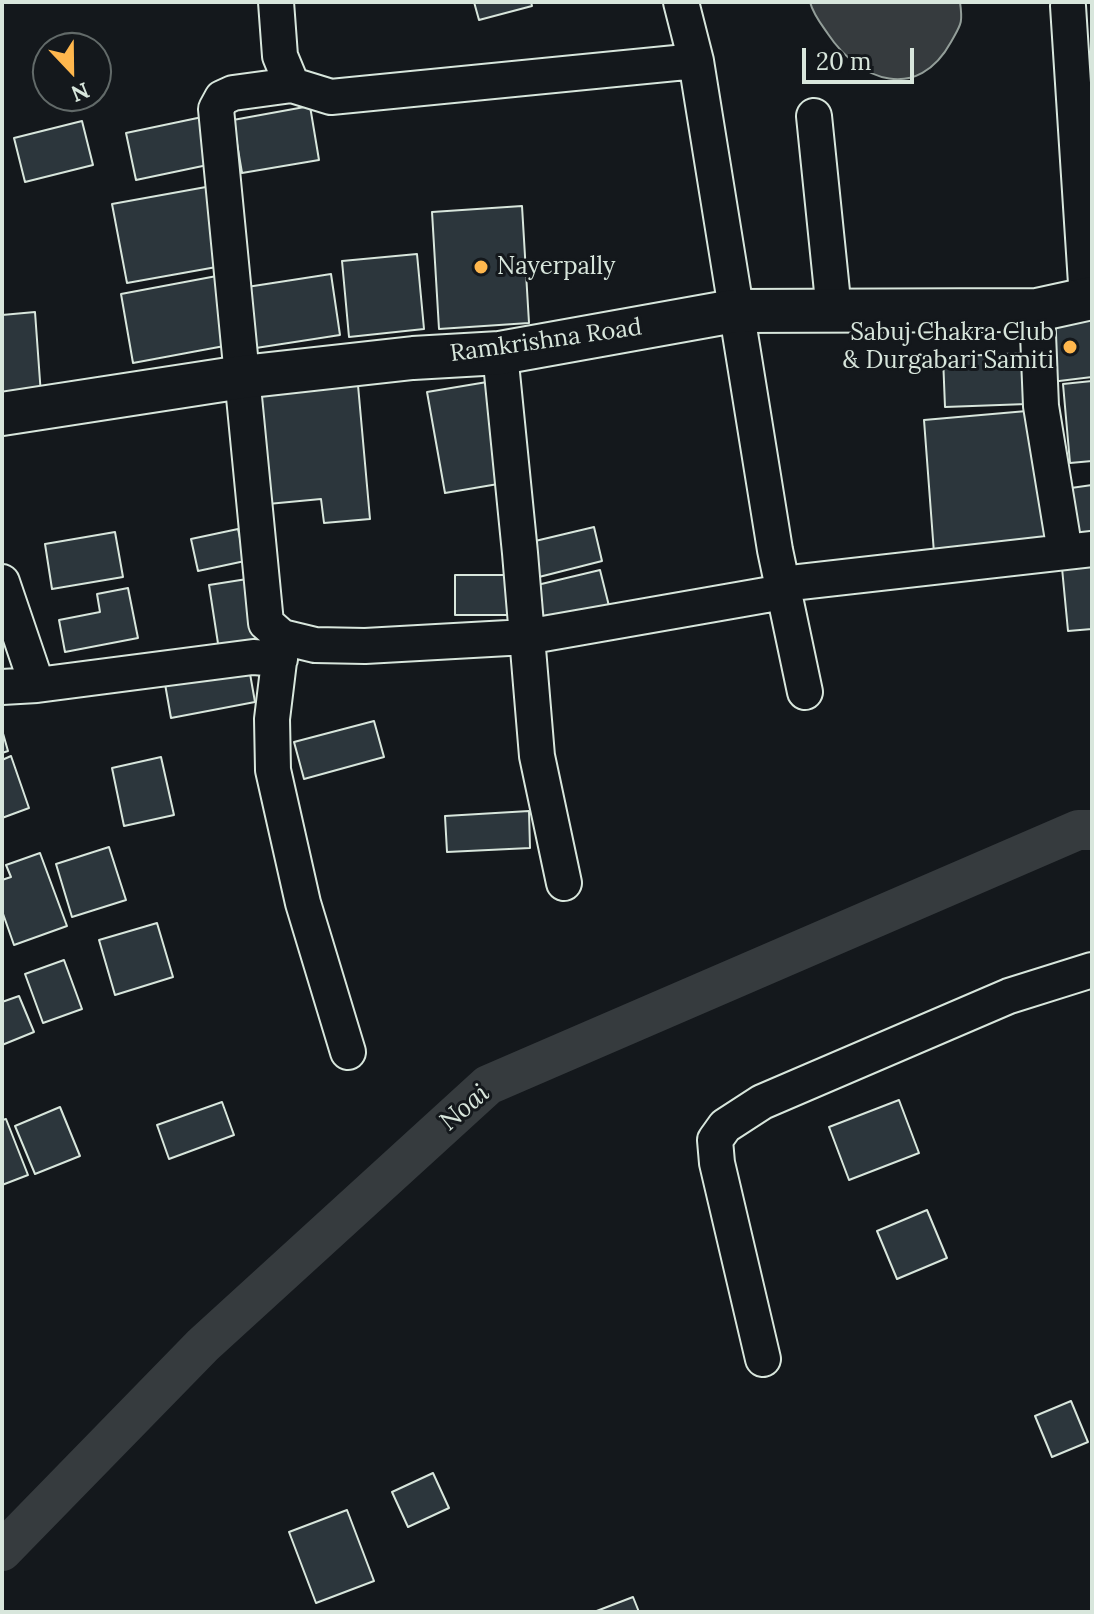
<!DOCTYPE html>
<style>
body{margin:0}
#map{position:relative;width:1094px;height:1614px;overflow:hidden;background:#14181c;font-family:Lora,serif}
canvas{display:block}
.frame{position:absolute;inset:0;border:4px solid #d8e6dc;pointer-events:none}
.north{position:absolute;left:32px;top:32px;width:80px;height:80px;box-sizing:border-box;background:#14181c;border:2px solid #626a69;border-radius:50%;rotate:158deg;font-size:22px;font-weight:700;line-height:32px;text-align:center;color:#d8e6dc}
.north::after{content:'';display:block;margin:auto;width:28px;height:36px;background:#ffb74d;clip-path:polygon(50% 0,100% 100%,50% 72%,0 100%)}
.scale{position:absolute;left:802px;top:48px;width:112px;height:36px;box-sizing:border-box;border:4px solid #d8e6dc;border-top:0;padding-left:10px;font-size:24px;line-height:28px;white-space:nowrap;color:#d8e6dc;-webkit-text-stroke:6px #14181c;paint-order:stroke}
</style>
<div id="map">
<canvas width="1094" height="1614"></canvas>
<div class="frame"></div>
<div class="north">N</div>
<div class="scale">20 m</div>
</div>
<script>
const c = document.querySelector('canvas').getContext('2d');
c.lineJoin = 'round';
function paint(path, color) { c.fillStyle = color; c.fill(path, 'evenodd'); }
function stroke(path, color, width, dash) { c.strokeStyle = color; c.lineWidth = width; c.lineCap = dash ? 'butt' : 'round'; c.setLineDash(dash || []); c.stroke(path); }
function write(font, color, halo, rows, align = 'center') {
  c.font = font + ' Lora,serif'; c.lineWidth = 6; c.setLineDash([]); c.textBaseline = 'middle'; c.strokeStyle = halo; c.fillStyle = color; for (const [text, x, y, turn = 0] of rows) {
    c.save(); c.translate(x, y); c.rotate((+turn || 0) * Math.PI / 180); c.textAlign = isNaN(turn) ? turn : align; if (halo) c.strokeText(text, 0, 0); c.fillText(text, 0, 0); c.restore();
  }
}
const water = new Path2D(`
 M 810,2 L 960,2 C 963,24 961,24 951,42 C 918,102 860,82 828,34 C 821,24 813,14 810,2 Z`);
const canal = new Path2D(`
 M 2,1551 L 203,1345 L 488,1085 L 1078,830 L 1092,830`);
const building = new Path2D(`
 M 474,2 L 531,2 L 532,6 L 479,20 Z
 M 310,106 L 319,160 L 242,173 L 233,120 Z
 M 207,116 L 217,163 L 136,180 L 126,133 Z
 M 82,121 L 93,165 L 25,182 L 14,138 Z
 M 206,187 L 222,266 L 127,283 L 112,204 Z
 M 522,206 L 529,323 L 439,329 L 432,212 Z
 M 417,254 L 424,329 L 349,337 L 342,261 Z
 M 331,274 L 340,335 L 256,348 L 247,287 Z
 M 222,275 L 235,344 L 133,363 L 121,294 Z
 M 1092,311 L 1092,377 L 1051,382 L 1046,317 Z
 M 35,312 L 41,395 L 2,399 L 2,315 Z
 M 1025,353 L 1027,404 L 945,407 L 943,357 Z
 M 357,374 L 370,519 L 324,523 L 321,499 L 268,504 L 257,384 Z
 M 1092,381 L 1092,461 L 1070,463 L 1063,384 Z
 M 487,382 L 504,483 L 445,493 L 427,392 Z
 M 1038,410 L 1049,544 L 934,553 L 924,420 Z
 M 1092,485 L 1092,549 L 1065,552 L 1057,490 Z
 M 594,527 L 602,561 L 539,577 L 531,542 Z
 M 238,529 L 245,561 L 198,571 L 191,539 Z
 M 115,532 L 123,577 L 52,589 L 45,544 Z
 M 1092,565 L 1092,629 L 1068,631 L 1062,568 Z
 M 600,570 L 609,606 L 541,622 L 533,586 Z
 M 455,575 L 510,575 L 510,615 L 455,615 Z
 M 247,579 L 257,644 L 219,650 L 209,585 Z
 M 128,588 L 138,638 L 65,652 L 59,620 L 100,612 L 97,594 Z
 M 249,668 L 255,702 L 171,718 L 165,684 Z
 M 374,721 L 384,757 L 304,779 L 294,742 Z
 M 2,730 L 8,751 L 2,753 Z
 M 11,756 L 29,808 L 2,818 L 2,760 Z
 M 161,757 L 174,815 L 124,826 L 112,768 Z
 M 529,811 L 530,848 L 447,852 L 445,816 Z
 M 109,847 L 126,900 L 72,917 L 56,864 Z
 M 40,853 L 67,926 L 14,945 L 2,911 L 2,880 L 11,877 L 6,865 Z
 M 157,923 L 173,977 L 115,995 L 99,940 Z
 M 64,960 L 82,1009 L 43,1023 L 25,974 Z
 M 19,996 L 34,1032 L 2,1045 L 2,1002 Z
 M 899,1100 L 919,1153 L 849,1180 L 829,1127 Z
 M 222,1102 L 234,1135 L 169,1159 L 157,1125 Z
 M 60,1107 L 80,1156 L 35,1174 L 15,1126 Z
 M 6,1119 L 28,1175 L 2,1185 L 2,1120 Z
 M 927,1210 L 947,1258 L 897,1279 L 877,1231 Z
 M 1071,1401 L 1088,1442 L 1052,1457 L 1035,1416 Z
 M 433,1473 L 449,1508 L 408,1527 L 392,1492 Z
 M 347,1510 L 374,1581 L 316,1603 L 289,1532 Z
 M 633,1597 L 639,1612 L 594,1612 Z`);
const minor = new Path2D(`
 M 276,2 L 280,56 L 292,85 L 331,97 L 696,61
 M 681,2 L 696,61 L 775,550 L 805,692
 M 1068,6 L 1087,299
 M 292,85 L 233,93 L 222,98 L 216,109 L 266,623 L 282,637 L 315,645 L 365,646 L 526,637 L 783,592
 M 814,116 L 834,311
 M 1037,310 L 1041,406 L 1065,552
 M 500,353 L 520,553 L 537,756 L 564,883
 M 2,582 L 37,685
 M 782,584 L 1092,549
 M 282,637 L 272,719 L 273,770 L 303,903 L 348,1052
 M 2,687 L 37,685 L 253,657 L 280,659
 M 763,1359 L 717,1163 L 715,1140 L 725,1126 L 762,1102 L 1009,996 L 1092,970`);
const tertiary = new Path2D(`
 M 2,414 L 242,377 L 413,358 L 500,353 L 734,311 L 1037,310 L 1092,298`);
const markers = [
 [481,267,8,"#ffb74d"],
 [1070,347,8,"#ffb74d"]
];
const poiNames = [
 ["Nayerpally",497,267],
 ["Sabuj Chakra Club",1054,333,"right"],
 ["& Durgabari Samiti",1054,361,"right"]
];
const streetNames = [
 ["Ramkrishna Road",546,341,-8]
];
const waterNames = [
 ["Noai",465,1108,-41]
];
paint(water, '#363b3e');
stroke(water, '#939e99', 2);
stroke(canal, '#363b3e', 40);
paint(building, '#2c363c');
stroke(building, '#d8e6dc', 2);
stroke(minor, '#d8e6dc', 38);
stroke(tertiary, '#d8e6dc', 46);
stroke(minor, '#14181c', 34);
stroke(tertiary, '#14181c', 42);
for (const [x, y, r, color] of markers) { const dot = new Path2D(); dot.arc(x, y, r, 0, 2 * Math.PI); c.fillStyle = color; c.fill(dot); stroke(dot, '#14181c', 3); }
write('24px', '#d8e6dc', '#14181c', poiNames, 'left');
write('24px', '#d8e6dc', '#14181c', streetNames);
write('italic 26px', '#d8e6dc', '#14181c', waterNames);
</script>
